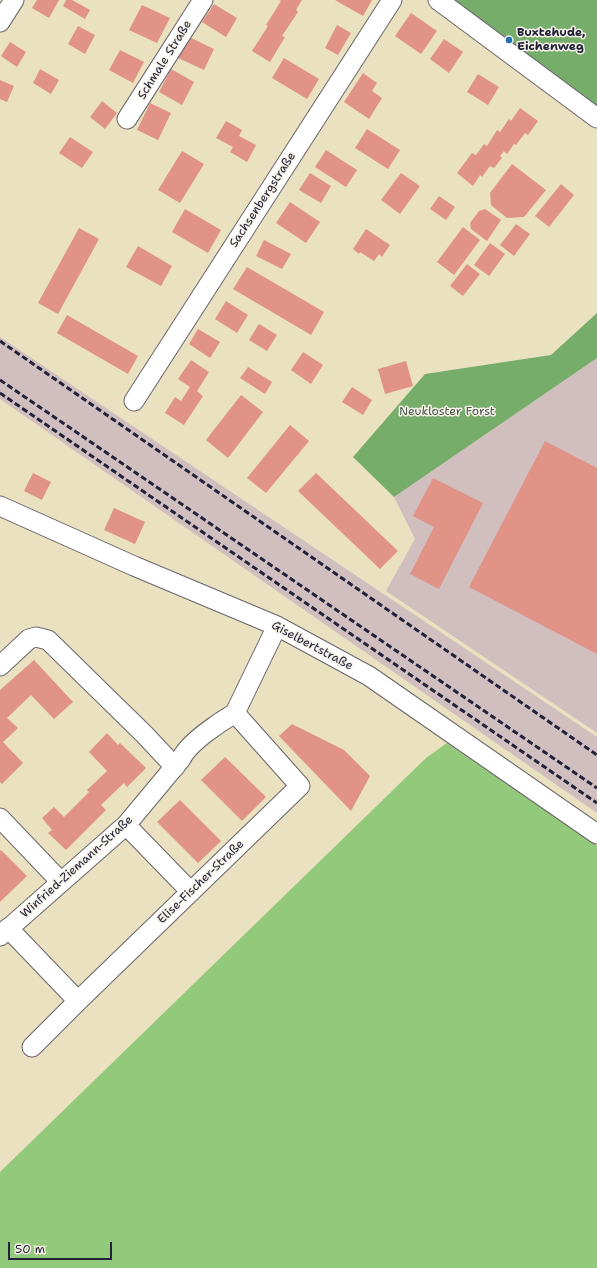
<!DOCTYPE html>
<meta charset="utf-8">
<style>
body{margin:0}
#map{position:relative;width:597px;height:1268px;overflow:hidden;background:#eae1c0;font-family:"Shantell Sans",sans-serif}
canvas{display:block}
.scale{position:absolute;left:8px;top:1242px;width:104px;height:18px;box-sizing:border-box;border:2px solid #22223b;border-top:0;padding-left:5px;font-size:12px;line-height:14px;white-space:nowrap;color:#22223b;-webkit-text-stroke:3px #f7f3e8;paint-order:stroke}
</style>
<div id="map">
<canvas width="597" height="1268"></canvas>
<div class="scale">50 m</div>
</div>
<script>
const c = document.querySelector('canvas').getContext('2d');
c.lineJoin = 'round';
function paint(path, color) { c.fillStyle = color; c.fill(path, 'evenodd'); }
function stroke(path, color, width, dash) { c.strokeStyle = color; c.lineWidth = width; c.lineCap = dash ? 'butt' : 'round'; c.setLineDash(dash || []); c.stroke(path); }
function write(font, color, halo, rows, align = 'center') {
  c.font = font + ' "Shantell Sans",sans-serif'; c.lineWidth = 3; c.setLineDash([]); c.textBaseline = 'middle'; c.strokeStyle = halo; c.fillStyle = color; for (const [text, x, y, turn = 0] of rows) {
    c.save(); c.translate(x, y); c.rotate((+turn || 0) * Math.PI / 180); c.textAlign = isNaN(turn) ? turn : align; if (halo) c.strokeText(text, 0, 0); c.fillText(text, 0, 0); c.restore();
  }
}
const industrial = new Path2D(`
 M 0,337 L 597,737 L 597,813 L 0,399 Z
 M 597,358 L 597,733 L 386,591 L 415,539 L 394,497 Z`);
const green = new Path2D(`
 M 447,743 L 597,846 L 597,1268 L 0,1268 L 0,1172 L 426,758 Z`);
const forest = new Path2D(`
 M 446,0 L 597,0 L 597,114 Z
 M 597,313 L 597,358 L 394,497 L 353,457 L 425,374 L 551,355 Z`);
const building = new Path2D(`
 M 37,0 L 59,0 L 49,18 L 32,8 Z
 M 66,0 L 72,0 L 90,10 L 85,19 L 63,6 Z
 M 279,0 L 302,0 L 296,10 L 298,12 L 282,36 L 285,37 L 270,62 L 252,51 L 268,26 L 266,25 L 281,1 Z
 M 335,0 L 372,0 L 363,16 Z
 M 214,4 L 237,18 L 226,37 L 202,22 Z
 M 142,5 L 170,18 L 157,43 L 129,30 Z
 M 411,13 L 437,31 L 421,54 L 395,36 Z
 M 337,25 L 351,33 L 338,55 L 325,48 Z
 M 78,26 L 95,35 L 85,54 L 68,44 Z
 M 189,37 L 214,49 L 204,70 L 178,58 Z
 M 444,39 L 463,52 L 449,73 L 430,59 Z
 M 10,42 L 26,52 L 17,67 L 1,56 Z
 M 120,50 L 144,62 L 133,83 L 109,70 Z
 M 284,58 L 319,79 L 307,99 L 272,78 Z
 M 40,69 L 59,80 L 51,94 L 33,83 Z
 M 171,69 L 194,82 L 182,105 L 159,92 Z
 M 363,73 L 377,83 L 372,91 L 382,98 L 369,119 L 344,102 Z
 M 478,74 L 499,87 L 488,105 L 467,92 Z
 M 0,80 L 14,86 L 7,102 L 0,99 Z
 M 102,101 L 117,113 L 105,129 L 90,117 Z
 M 150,103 L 171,113 L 158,140 L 137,130 Z
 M 520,108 L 538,121 L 528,135 L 525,133 L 516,145 L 514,144 L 507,154 L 504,151 L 500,156 L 502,158 L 494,168 L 490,166 L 482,177 L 480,175 L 473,186 L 457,173 L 472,153 L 476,155 L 484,144 L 487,146 L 497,130 L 500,132 L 509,119 L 511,121 Z
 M 226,121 L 242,130 L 239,136 L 256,145 L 247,162 L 230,152 L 233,147 L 216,138 Z
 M 367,129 L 400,150 L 388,169 L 355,148 Z
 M 70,137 L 93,152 L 82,168 L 59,153 Z
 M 326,150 L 357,170 L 346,187 L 315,167 Z
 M 182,151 L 204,164 L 180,203 L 158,190 Z
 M 512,164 L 546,190 L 524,217 L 507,218 L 491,205 L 490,193 Z
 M 310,173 L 331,186 L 321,203 L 299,190 Z
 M 401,173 L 420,186 L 400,214 L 381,200 Z
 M 561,184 L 574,195 L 549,227 L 535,216 Z
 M 439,196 L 455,207 L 446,220 L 430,209 Z
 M 290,202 L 320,222 L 306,243 L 276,223 Z
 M 185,209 L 221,230 L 208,253 L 172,232 Z
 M 485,209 L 501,220 L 487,241 L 471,229 L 470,223 L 479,211 Z
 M 516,224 L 530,234 L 514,256 L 500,245 Z
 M 463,227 L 480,240 L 454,275 L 437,262 Z
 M 79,228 L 99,239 L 58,314 L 38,303 Z
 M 366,229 L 390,245 L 382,257 L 379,254 L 374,261 L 360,252 L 359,254 L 353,249 Z
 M 264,240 L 291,254 L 282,269 L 256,256 Z
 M 490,243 L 505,254 L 489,276 L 474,265 Z
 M 138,246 L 172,266 L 161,286 L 126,267 Z
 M 467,264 L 480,274 L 463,296 L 450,286 Z
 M 247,267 L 324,312 L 311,335 L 233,289 Z
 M 226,301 L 248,315 L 237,333 L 215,319 Z
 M 67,315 L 138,356 L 128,374 L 57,333 Z
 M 259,324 L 277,335 L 267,351 L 249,340 Z
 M 198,329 L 220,342 L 210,358 L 189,344 Z
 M 303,352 L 323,365 L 311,384 L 291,370 Z
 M 191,360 L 209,372 L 197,391 L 203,396 L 184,425 L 165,413 L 175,397 L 181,401 L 190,387 L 178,379 Z
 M 406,361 L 413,386 L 385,394 L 378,369 Z
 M 248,367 L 272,382 L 265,394 L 240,378 Z
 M 352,387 L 372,400 L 363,415 L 342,402 Z
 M 241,395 L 263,412 L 228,458 L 206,440 Z
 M 290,425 L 309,441 L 266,493 L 247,478 Z
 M 545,441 L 597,468 L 597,654 L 469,587 Z
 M 33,473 L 51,482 L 42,500 L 24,491 Z
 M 316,473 L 398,551 L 380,569 L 298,491 Z
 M 433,478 L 483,503 L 439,589 L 410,574 L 434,527 L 413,516 Z
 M 114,508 L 145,522 L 135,544 L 104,530 Z
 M 34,660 L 73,702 L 54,719 L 31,695 L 7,718 L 18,728 L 3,742 L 23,763 L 2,784 L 0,782 L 0,690 Z
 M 292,724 L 344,750 L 370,776 L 351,811 L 279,736 Z
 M 107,733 L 118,745 L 120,743 L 146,768 L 127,787 L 124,783 L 101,805 L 106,810 L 66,850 L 48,833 L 52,830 L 42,818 L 54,807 L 64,817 L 89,792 L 87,790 L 107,771 L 89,752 Z
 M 225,757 L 266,797 L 242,821 L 201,780 Z
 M 180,800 L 221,841 L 198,863 L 157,822 Z
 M 1,850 L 27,876 L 0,902 L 0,851 Z`);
const minor = new Path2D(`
 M 438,0 L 597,118
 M 0,22 L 14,0
 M 127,119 L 203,0
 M 134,401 L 392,0
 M 0,506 L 134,566 L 277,626 L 369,676 L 597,834
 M 0,666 L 29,639 L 36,637 L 48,640 L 144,734 L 175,767
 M 0,818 L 61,882
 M 126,825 L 191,892
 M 8,928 L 78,1001
 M 0,936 L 126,825 L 181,759 C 188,743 220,722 235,713 L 277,626
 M 32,1047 L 78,1001 L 300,786 L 235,713`);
const rail = new Path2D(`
 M 0,341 L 597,755
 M 0,380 L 597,788
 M 0,393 L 597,803`);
const markers = [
 [509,40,4,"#1f6fb2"]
];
const poiNames = [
 ["Buxtehude,",517,33],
 ["Eichenweg",517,47]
];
const streetNames = [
 ["Schmale Straße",165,60,-58],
 ["Sachsenbergstraße",263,200,-57],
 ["Giselbertstraße",312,646,28],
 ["Winfried-Ziemann-Straße",77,867,-42],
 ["Elise-Fischer-Straße",201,882,-44]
];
const parkNames = [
 ["Neukloster Forst",447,412]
];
paint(industrial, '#d1bfbf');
paint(green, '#93c97b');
paint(forest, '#76ad6b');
paint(building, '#e09386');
stroke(minor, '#68656a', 21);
stroke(minor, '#fff', 19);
stroke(rail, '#22223b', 3, [6, 3]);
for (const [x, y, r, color] of markers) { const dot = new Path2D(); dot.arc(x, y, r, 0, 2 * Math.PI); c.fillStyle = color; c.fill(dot); stroke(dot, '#f7f3e8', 1.5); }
write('bold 12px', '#22223b', '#f7f3e8', poiNames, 'left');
write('12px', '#22223b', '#f7f3e8', streetNames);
write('12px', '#44544e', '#f7f3e8', parkNames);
</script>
